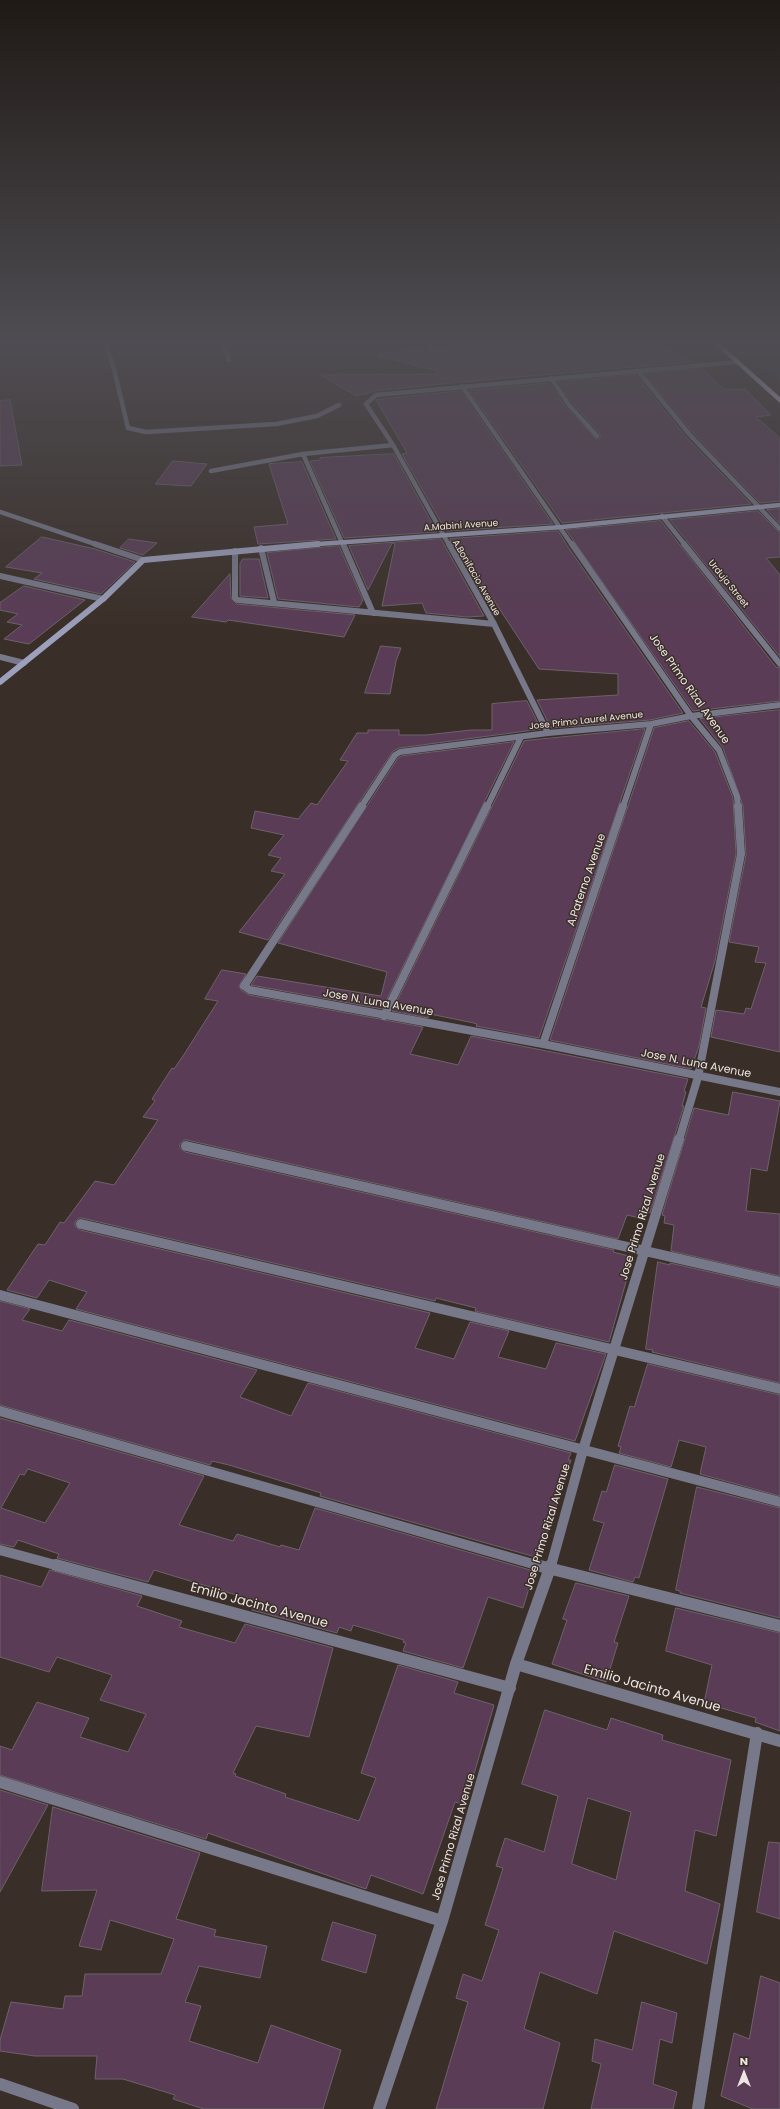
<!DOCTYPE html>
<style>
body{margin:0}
#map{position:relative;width:780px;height:2109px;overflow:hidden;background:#3a2f28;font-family:Poppins,sans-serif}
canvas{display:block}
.north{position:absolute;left:724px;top:2053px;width:40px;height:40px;-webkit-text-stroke:3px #3a2f28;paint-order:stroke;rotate:0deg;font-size:11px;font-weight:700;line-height:16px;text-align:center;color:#eee6e2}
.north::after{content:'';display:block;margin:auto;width:14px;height:18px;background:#eee6e2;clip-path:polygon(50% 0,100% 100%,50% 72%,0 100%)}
</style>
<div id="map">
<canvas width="780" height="2109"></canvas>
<div class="north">N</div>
</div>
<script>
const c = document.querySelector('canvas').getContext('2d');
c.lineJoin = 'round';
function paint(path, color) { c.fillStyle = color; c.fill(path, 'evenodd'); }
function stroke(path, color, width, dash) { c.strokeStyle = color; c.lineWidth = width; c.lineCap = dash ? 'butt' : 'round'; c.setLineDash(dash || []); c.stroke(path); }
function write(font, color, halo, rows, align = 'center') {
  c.font = font + ' Poppins,sans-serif'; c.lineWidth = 3; c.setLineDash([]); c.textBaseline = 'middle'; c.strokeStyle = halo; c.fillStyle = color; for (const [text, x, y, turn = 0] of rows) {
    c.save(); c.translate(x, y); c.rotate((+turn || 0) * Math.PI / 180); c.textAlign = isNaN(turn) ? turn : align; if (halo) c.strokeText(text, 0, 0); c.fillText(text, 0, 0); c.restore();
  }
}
const industrial = new Path2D(`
 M 780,364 L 780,383 L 761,366 Z`);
const building = new Path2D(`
 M 484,340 L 654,340 L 691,362 L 461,382 L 376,391 L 356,396 L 321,375 L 437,374 L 438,371 L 379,356 L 379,353 L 429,348 L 432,350 L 435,348 L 486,342 Z
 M 702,369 L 725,390 L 745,389 L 771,415 L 756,417 L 780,438 L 780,501 L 760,503 L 693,433 L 645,374 Z
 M 636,375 L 687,438 L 751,504 L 562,523 L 469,390 L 550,383 L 566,407 L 597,440 L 600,438 L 600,434 L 572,403 L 558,382 Z
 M 461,391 L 553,524 L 446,531 L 402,454 L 407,453 L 376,400 Z
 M 10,400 L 22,465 L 0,466 L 0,401 Z
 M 394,454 L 437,532 L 344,538 L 310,461 L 320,460 L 320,458 Z
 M 173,461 L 207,464 L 191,486 L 156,484 Z
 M 302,462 L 336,539 L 258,544 L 254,527 L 288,524 L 269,464 Z
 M 780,509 L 780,524 L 767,510 Z
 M 758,511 L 780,533 L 780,557 L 766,558 L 780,575 L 780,657 L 670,520 Z
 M 661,521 L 776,667 L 780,668 L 780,701 L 693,711 L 566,530 Z
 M 558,531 L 568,547 L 683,713 L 650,720 L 551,728 L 537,700 L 618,695 L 618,674 L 539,669 L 491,596 L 489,606 L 450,539 Z
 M 42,537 L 95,549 L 135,562 L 101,594 L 34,579 L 42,573 L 6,567 Z
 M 129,539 L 157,543 L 143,555 L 120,548 Z
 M 441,539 L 484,616 L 467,617 L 426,613 L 422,603 L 382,606 L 395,544 L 392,543 L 368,590 L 349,546 Z
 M 339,546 L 363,600 L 359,607 L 278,599 L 267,553 Z
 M 243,559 L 259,559 L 268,598 L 240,596 L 240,564 Z
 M 230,574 L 231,598 L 237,604 L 355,615 L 344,637 L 228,620 L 226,622 L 192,617 Z
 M 24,586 L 85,600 L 29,644 L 4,639 L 22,625 L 7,622 L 18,614 L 0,610 L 0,603 Z
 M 381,646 L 401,648 L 396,661 L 390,694 L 365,693 Z
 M 527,701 L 541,729 L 399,748 L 393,751 L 268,940 L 239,932 L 285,874 L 271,871 L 281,858 L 268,855 L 284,835 L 251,828 L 255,811 L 298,819 L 311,803 L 317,805 L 348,761 L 340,760 L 357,733 L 368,733 L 368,730 L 399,730 L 399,735 L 426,735 L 471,730 L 492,730 L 492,704 Z
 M 780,710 L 780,1052 L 711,1037 L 716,1010 L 744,1014 L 746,1008 L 751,1009 L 766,963 L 755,962 L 759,947 L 729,942 L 746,855 L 743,806 L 723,748 L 700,719 Z
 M 689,721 L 715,752 L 733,798 L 736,854 L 715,961 L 701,1007 L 706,1008 L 699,1046 L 691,1069 L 550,1040 L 654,728 Z
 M 645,729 L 539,1038 L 476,1026 L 477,1024 L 474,1023 L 430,1014 L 428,1018 L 392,1011 L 524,741 Z
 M 514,742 L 382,1009 L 251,985 L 257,976 L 381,996 L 387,972 L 278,943 L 398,758 L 402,756 Z
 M 222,970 L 246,974 L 239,986 L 241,990 L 249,995 L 423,1027 L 410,1054 L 458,1065 L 471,1036 L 688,1079 L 684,1091 L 686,1092 L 682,1106 L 684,1106 L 650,1213 L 645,1212 L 644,1219 L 627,1215 L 618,1239 L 187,1140 L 184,1140 L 180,1144 L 180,1148 L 185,1152 L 614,1250 L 613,1252 L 633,1257 L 609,1342 L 475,1311 L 476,1308 L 436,1298 L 435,1301 L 82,1218 L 79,1218 L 75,1222 L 75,1226 L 80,1230 L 430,1313 L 415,1348 L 454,1359 L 470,1322 L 509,1331 L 498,1357 L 546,1369 L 556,1343 L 606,1354 L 575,1441 L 76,1309 L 87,1292 L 49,1280 L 37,1298 L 7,1290 L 38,1244 L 45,1245 L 60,1222 L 64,1223 L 95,1181 L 114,1185 L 132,1159 L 158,1120 L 143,1117 L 155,1101 L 152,1099 L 172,1068 L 174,1069 L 183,1056 L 218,1001 L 205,999 Z
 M 733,1092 L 780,1101 L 767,1171 L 751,1168 L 746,1211 L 780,1214 L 780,1276 L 671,1251 L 674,1225 L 664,1223 L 665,1216 L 662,1215 L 694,1108 L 728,1115 Z
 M 658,1262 L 670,1265 L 670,1263 L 780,1288 L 780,1383 L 652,1352 L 653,1350 L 646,1349 Z
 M 0,1301 L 30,1309 L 22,1320 L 62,1331 L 69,1320 L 257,1370 L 240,1397 L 291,1416 L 308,1383 L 571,1453 L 568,1460 L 571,1460 L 539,1558 L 320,1496 L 321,1493 L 229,1465 L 212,1461 L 210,1465 L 0,1405 Z
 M 648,1364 L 780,1395 L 780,1496 L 700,1474 L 706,1447 L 679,1440 L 671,1467 L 619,1453 L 621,1447 L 618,1446 L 630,1406 L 634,1407 Z
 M 0,1418 L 204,1476 L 179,1525 L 233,1541 L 237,1534 L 280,1547 L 281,1545 L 299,1550 L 315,1508 L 530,1570 L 534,1572 L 523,1608 L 488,1597 L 463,1668 L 403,1651 L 406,1643 L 403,1642 L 404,1640 L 353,1625 L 351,1631 L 339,1627 L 337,1633 L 252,1610 L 256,1601 L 154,1570 L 148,1582 L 57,1558 L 59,1554 L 18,1540 L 14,1547 L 0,1544 ZM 28,1469 L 70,1483 L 45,1523 L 1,1508 L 20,1474 L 24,1475 Z
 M 615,1465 L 668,1479 L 639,1578 L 635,1577 L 633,1582 L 589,1570 L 604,1523 L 593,1520 L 602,1491 L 606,1492 Z
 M 697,1487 L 780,1508 L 780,1618 L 680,1593 L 680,1591 L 676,1590 Z
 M 50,1570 L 142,1596 L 137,1606 L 182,1621 L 179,1627 L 235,1643 L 245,1624 L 333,1648 L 309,1737 L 256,1726 L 233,1773 L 236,1774 L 235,1776 L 286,1794 L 285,1797 L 359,1821 L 376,1778 L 361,1773 L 398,1665 L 458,1682 L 454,1693 L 494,1705 L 465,1805 L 455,1802 L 423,1894 L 371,1875 L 366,1889 L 208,1833 L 206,1839 L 0,1775 L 0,1746 L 12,1750 L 37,1702 L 89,1718 L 80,1737 L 128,1752 L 146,1714 L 100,1700 L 112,1675 L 57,1657 L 49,1672 L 0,1657 L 0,1575 L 41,1587 Z
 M 576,1583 L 629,1596 L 614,1642 L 618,1643 L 606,1682 L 552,1664 L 567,1620 L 563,1619 Z
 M 676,1608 L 780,1633 L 780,1731 L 755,1722 L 756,1718 L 704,1703 L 712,1665 L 666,1651 Z
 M 545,1710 L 607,1730 L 611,1718 L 663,1735 L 662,1740 L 731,1760 L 716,1836 L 695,1830 L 685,1891 L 720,1904 L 707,1964 L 614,1931 L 597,1994 L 540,1972 L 524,2029 L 560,2043 L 543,2109 L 436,2109 L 468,2002 L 456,1998 L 463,1974 L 482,1981 L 499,1930 L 485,1925 L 503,1868 L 496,1866 L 505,1838 L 544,1852 L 558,1796 L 522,1784 ZM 588,1798 L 631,1812 L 616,1880 L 572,1864 Z
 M 0,1790 L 48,1805 L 0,1892 Z
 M 53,1807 L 200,1853 L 176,1919 L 216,1930 L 214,1936 L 267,1946 L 260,1978 L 199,1966 L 185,2002 L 201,2006 L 189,2041 L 258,2063 L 271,2025 L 341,2050 L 323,2109 L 204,2109 L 173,2099 L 175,2095 L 123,2079 L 95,2079 L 97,2056 L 35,2056 L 0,2051 L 0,2040 L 11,2002 L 63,2009 L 65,1996 L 82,1996 L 85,1974 L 161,1974 L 174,1939 L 110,1920 L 101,1950 L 79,1946 L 97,1890 L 42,1891 Z
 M 769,1842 L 780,1843 L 780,1919 L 757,1912 Z
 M 333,1922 L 376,1935 L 366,1973 L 322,1960 Z
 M 761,1976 L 780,1983 L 780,2109 L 753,2109 L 721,2096 L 734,2033 L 749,2039 Z
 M 642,2002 L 677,2013 L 672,2043 L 660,2039 L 653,2084 L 677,2092 L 673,2109 L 591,2109 L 601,2064 L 592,2061 L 595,2039 L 632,2050 Z`);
const streetFar4 = new Path2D(`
 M 104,340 L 114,369 L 128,428 L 146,432 L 276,424 L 317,416 L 339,405
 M 222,340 L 229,360
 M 427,340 L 432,346
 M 638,371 L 690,435 L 780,529
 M 551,378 L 569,405 L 597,436
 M 462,386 L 572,545
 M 303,454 L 343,545
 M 211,471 L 303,454 L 393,445
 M 0,512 L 98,545
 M 662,516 L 685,545
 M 449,545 L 393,445 L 366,404 L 376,395 L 737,362`);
const streetFar3 = new Path2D(`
 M 95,544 L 143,560
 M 343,544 L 373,613
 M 449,544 L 494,624 L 548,733
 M 572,544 L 691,716 L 719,750 L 737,797 L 738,807
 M 684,544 L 780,664
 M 261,548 L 274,602
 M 235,551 L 235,598 L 238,600 L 494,624
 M 0,576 L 103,599
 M 0,657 L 24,663
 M 361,807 L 395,755 L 400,752 L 548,733 L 651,724 L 691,716 L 780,705
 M 487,807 L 521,737
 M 623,807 L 651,724`);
const streetFar2 = new Path2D(`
 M 362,806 L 244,986 L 250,990 L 543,1044 L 780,1092
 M 384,1016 L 487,806
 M 543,1044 L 623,806
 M 679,1140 L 698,1077 L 741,854 L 738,806`);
const streetFar1 = new Path2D(`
 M 186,1146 L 780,1282
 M 81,1224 L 780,1389
 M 0,1295 L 780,1502
 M 0,1411 L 540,1566
 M 0,1550 L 59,1566
 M 551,1566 L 583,1450 L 679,1139`);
const street = new Path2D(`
 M 56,1565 L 510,1688
 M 536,1565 L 780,1626
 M 516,1664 L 780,1741
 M 0,1782 L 442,1921
 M 0,2084 L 73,2109
 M 379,2109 L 442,1921 L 516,1664 L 551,1565
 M 698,2109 L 757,1733`);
const secondaryFar1 = new Path2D(`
 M 304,545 L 562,527 L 780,505`);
const secondary = new Path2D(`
 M 0,682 L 103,599 L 143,560 L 318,544`);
const highway = new Path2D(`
 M 710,340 L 716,340 L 780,397 L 780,403 Z`);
const farStreetnames = [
 ["A.Mabini Avenue",461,526,-4],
 ["A.Bonifacio Avenue",476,578,60],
 ["Urduja Street",728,584,51],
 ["Jose Primo Laurel Avenue",586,721,-6]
];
const streetNames = [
 ["Jose Primo Rizal Avenue",689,689,55],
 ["A.Paterno Avenue",587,880,-71],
 ["Jose N. Luna Avenue",378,1003,10],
 ["Jose N. Luna Avenue",696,1064,11],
 ["Jose Primo Rizal Avenue",643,1217,-73],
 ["Jose Primo Rizal Avenue",548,1527,-73],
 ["Jose Primo Rizal Avenue",454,1837,-74]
];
const nearStreetnames = [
 ["Emilio Jacinto Avenue",259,1606,15],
 ["Emilio Jacinto Avenue",652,1689,16]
];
paint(industrial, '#393648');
paint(building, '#5a3c56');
stroke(building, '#6d626b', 1);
stroke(streetFar4, '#77788a', 4.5);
stroke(streetFar3, '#77788a', 6);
stroke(streetFar2, '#77788a', 8);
stroke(streetFar1, '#77788a', 10);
stroke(street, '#77788a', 12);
stroke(secondaryFar1, '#9da0bc', 4.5);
stroke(secondary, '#9da0bc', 6);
paint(highway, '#d8dbfe');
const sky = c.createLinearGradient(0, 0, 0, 635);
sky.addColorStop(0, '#201a16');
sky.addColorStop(0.54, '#4f4d53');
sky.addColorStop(1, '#4f4d5300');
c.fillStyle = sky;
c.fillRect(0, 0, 780, 635);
write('9px', '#eee6e2', '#3a2f28', farStreetnames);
write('11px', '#eee6e2', '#3a2f28', streetNames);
write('13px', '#eee6e2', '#3a2f28', nearStreetnames);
</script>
